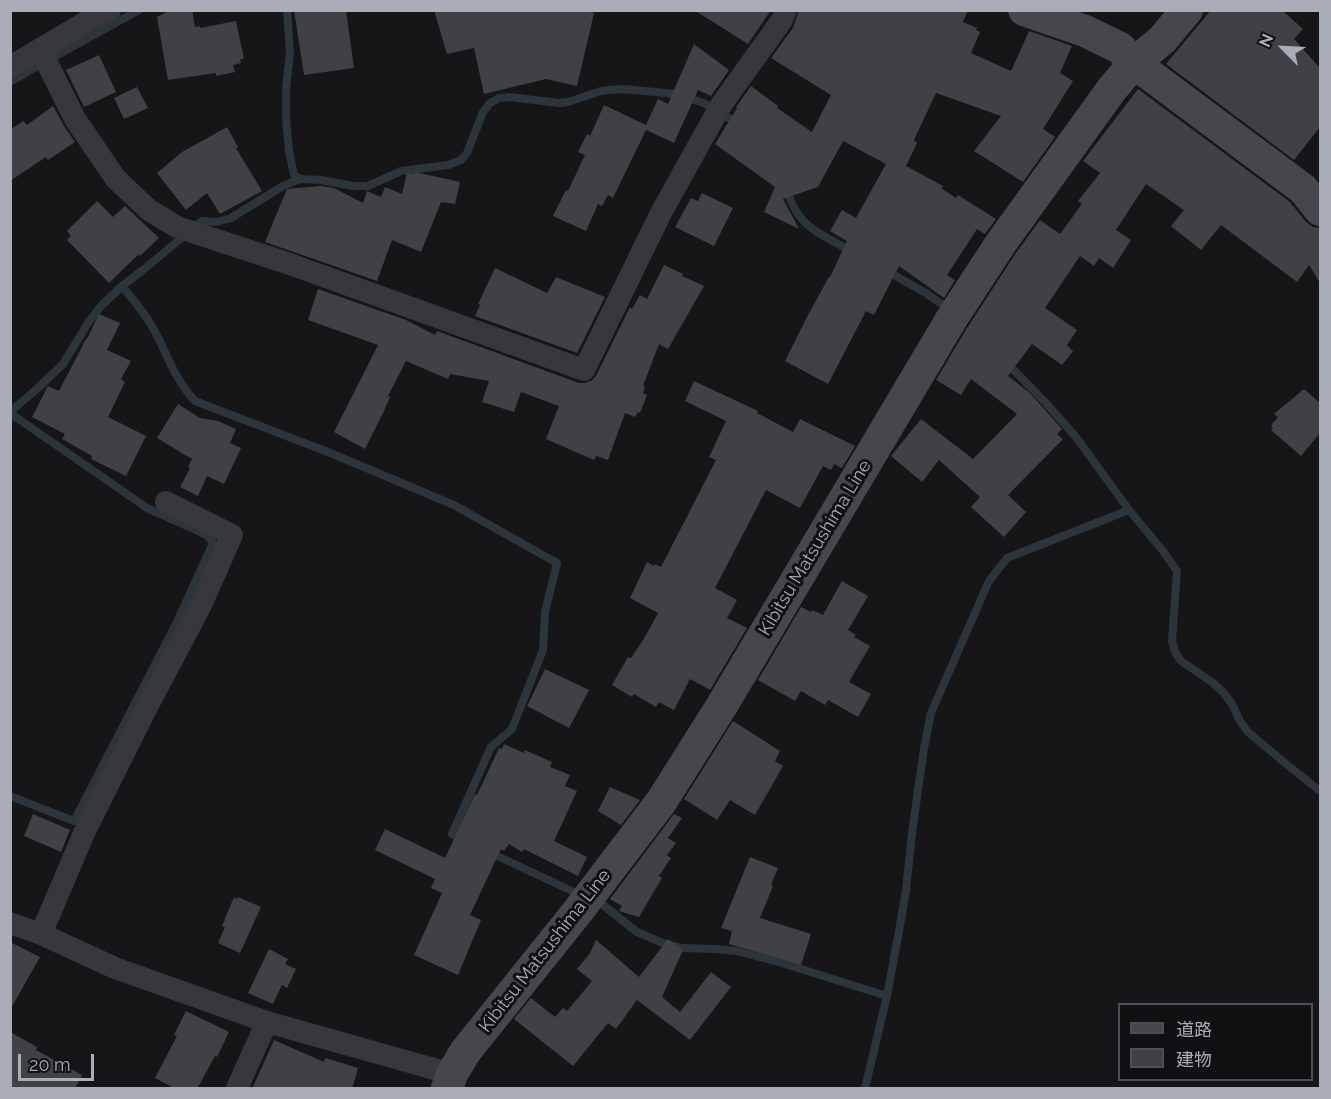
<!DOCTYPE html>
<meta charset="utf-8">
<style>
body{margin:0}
#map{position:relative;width:1331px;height:1099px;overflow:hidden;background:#161618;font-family:Raleway,"Noto Sans JP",sans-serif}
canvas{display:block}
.frame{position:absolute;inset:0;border:12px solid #a8adb8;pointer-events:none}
.legend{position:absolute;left:1118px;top:1003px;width:195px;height:78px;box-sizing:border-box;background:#111113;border:2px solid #4d4f55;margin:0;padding:8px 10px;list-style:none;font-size:18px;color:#a8adb8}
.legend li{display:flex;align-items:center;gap:12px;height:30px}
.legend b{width:30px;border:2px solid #4d4f55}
.north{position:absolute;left:1253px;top:18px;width:60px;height:60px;-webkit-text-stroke:4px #111113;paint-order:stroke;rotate:294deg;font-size:16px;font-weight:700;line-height:24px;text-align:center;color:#a8adb8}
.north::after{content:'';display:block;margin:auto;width:21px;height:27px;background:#a8adb8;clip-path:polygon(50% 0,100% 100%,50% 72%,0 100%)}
.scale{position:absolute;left:18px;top:1054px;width:76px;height:27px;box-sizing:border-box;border:3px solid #a8adb8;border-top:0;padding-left:8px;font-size:18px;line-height:21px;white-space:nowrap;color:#a8adb8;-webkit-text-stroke:4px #111113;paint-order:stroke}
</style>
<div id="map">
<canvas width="1331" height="1099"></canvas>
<div class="frame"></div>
<ul class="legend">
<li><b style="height:8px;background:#45474d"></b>道路</li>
<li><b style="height:16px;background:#404145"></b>建物</li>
</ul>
<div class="north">N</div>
<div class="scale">20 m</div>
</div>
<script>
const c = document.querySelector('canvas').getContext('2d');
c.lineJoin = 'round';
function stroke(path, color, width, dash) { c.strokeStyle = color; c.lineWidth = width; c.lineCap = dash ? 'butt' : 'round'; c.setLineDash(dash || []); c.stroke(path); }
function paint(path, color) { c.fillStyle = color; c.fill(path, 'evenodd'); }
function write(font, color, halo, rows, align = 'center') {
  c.font = font + ' Raleway,sans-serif'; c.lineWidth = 6; c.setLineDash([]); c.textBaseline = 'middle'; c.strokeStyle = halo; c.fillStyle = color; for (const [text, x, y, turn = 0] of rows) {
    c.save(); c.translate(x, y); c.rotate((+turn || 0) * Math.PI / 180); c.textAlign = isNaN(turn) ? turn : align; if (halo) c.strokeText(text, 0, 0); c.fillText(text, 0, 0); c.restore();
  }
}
const stream = new Path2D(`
 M 287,10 L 290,53 L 286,89 L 286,119 L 289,151 L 294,175 L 300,179 L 321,180 L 353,186 L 368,186 L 401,171 L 448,165 L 461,160 L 467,153 L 483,112 L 490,103 L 499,98 L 510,97 L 559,103 L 568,102 L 601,91 L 609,90 L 622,89 L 655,92 L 675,94 L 704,103 L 737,123
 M 10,82 C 53,57 96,34 139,10
 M 300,179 L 283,186 L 231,218 L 216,222 L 202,221 L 143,270 L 122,286 C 133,300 145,313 153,328 C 167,353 174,379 195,401 L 328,452 L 454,505 L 557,563 L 545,612 L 543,650 L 512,729 L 491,747 L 452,834 L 465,841
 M 786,188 C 789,197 792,206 798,214 C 810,232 834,241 853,252
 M 887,271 L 924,292 L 946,307
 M 1007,363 L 1045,402 L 1076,437 L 1129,510 L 1163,551 L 1177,571 L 1172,641 L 1175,652 L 1181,661 L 1212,682 L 1223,692 L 1232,704 L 1240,721 L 1248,732 L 1285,763 L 1320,791
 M 10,412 L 39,387 L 63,364 L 88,323 L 101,306 L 122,286
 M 10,413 L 147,508 L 207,535 L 213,543 L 177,622 L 74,821 L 10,796
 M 489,852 L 574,892
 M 603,905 L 637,932 L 663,943 L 682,948 L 714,949 L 737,951 L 782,963 L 887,996
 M 865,1088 L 887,996 L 899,931 L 906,890 L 912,833 L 924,748 L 931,713 L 989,581 L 1007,558 L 1129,510`);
const building = new Path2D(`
 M 171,10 L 192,10 L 195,27 L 200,26 L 200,28 L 236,21 L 244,59 L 240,59 L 241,63 L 233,65 L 235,72 L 216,76 L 216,73 L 168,80 L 157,17 Z
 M 294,10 L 346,10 L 354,68 L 304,75 Z
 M 434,10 L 582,10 L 594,13 L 577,86 L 546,79 L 484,94 L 474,48 L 447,54 Z
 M 694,10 L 771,10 L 748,44 Z
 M 799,10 L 968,10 L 963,22 L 977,28 L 976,30 L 980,32 L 971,53 L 1011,71 L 1029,31 L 1072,46 L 1060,73 L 1073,81 L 1043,129 L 1055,137 L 1023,182 L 974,151 L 1001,116 L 936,93 L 914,140 L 917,143 L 906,166 L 943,186 L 941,188 L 956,198 L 958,195 L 996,219 L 985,234 L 977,229 L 947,275 L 955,280 L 944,298 L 899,266 L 874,315 L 866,311 L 828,384 L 785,361 L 808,315 L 829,277 L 830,277 L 847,241 L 830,231 L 842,210 L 856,218 L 886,164 L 843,141 L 818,187 L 783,199 L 799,229 L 764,212 L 775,187 L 715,144 L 737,108 L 736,107 L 751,86 L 778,106 L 777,108 L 812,132 L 831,95 L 771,58 L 793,28 Z
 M 1211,10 L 1282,10 L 1303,29 L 1294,39 L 1320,68 L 1320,127 L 1294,160 L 1166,64 Z
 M 694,44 L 729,70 L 711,96 L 698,90 L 674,143 L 646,130 L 613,198 L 608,195 L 602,206 L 598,204 L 586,231 L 553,216 L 566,190 L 568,191 L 585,155 L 578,152 L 587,134 L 590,136 L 604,105 L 646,125 L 658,99 L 668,104 Z
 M 99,55 L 116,92 L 84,107 L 66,70 Z
 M 137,87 L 148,108 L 124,119 L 114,98 Z
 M 1138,89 L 1290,202 L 1306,222 L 1313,227 L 1320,228 L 1320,283 L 1309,265 L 1297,282 L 1221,225 L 1201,250 L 1171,226 L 1184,210 L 1146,184 L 1116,230 L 1131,240 L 1113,268 L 1099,258 L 1094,266 L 1080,256 L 1045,308 L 1077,330 L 1067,345 L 1073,351 L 1062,365 L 1032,344 L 1008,376 L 1030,393 L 1062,429 L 1057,434 L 1063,439 L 1008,495 L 1026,512 L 1004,537 L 971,507 L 980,497 L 939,460 L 922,482 L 891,456 L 921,419 L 973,459 L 1017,414 L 971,379 L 961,395 L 936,380 L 967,328 L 1016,253 L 1040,220 L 1060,234 L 1082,204 L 1078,201 L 1100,173 L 1083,161 Z
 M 53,106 L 64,126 L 75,142 L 48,160 L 46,157 L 10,181 L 10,130 L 23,121 L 27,125 Z
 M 227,127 L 238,147 L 236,148 L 262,191 L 220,214 L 207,193 L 186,210 L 157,173 L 182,152 Z
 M 415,172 L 460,182 L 455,204 L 441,202 L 421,252 L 392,240 L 377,281 L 265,242 L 287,189 L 320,186 L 334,188 L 363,203 L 367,191 L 381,197 L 385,187 L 402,194 L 407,173 L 415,174 Z
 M 702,193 L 733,208 L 714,246 L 675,227 L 691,198 L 698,201 Z
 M 97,201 L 113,217 L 125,206 L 159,238 L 140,256 L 139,254 L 109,283 L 67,240 L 71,236 L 67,231 Z
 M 664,265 L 683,274 L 682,276 L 704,286 L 668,349 L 659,344 L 643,386 L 645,387 L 643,393 L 647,395 L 640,413 L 638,412 L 635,417 L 625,413 L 608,460 L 596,456 L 594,460 L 546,439 L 559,406 L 521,392 L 514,412 L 482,402 L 489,381 L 450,374 L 448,379 L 406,361 L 388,396 L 390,397 L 383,413 L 365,449 L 334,432 L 378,345 L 308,320 L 318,289 L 406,320 L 435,335 L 437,331 L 579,383 L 585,383 L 591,381 L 596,376 L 630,307 L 632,309 L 640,295 L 647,299 Z
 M 495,268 L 547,293 L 556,277 L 605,297 L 577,353 L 475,316 L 480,305 L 478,304 Z
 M 99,314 L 120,323 L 107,350 L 131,361 L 121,379 L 125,382 L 108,417 L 146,436 L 126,476 L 91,459 L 92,456 L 62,439 L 65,434 L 32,417 L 48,386 L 59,391 L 86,339 L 87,339 Z
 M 694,381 L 758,411 L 757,413 L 793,432 L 800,419 L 855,446 L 842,468 L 834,464 L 831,470 L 823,466 L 800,508 L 766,490 L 715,588 L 737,600 L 727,618 L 747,628 L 710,690 L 690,679 L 674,710 L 659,702 L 656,707 L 634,694 L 632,697 L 612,685 L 628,657 L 631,658 L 645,637 L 658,613 L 630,598 L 647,562 L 654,566 L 655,564 L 661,567 L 716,460 L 709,457 L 726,421 L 685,401 Z
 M 1304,389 L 1320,403 L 1320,433 L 1301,456 L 1271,430 L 1273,428 L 1271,425 L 1278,417 L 1274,414 Z
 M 178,404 L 200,418 L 218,421 L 236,429 L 230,443 L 241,448 L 224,484 L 207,476 L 198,496 L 180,487 L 190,468 L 188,467 L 192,459 L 157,438 Z
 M 842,581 L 868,596 L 848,630 L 856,635 L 854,637 L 870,646 L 849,682 L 871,694 L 858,717 L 828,700 L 825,705 L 801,691 L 795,701 L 758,680 L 801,607 L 811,612 L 812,610 L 823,615 Z
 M 545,669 L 589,690 L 569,728 L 527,706 Z
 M 733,721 L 780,751 L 775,761 L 783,766 L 755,815 L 730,800 L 717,820 L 684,799 Z
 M 504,744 L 524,753 L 525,750 L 552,762 L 550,767 L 570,775 L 565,786 L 577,791 L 554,841 L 587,857 L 578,876 L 524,849 L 522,852 L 509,844 L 504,851 L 501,849 L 470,915 L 481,920 L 458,975 L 414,955 L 442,893 L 431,888 L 435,879 L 375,850 L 385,829 L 445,858 L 475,794 L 477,795 L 499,748 L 502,749 Z
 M 610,787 L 640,800 L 621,825 L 598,811 Z
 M 33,814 L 70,830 L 61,852 L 24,836 Z
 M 674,814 L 682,818 L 668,838 L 676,843 L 667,855 L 671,858 L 659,876 L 662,878 L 639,917 L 619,911 L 622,906 L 610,899 Z
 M 750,857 L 778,868 L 771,885 L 773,886 L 760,918 L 811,934 L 801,965 L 729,944 L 732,931 L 721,928 Z
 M 234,897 L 237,899 L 238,897 L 261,907 L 240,953 L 218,943 L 225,927 L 222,926 Z
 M 668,939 L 683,950 L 662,997 L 680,1012 L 711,972 L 731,987 L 690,1040 L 637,1000 L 616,1029 L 608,1023 L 573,1066 L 514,1019 L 531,998 L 555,1017 L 563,1008 L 567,1011 L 592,981 L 577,969 L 590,953 L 596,940 L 639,977 Z
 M 10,942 L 40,957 L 10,1010 Z
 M 269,949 L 288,959 L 285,964 L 296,969 L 287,988 L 282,985 L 273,1004 L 248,993 Z
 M 186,1011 L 229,1032 L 217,1057 L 215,1056 L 197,1089 L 176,1089 L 155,1078 L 177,1036 L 174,1035 Z
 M 10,1032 L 37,1047 L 36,1050 L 82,1075 L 75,1089 L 10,1089 Z
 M 274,1040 L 324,1062 L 325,1058 L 358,1068 L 352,1089 L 252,1089 Z`);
const street = new Path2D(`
 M 40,49 L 75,119 L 116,179 L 149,210 L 177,227 L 284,262 L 584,370 L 662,211 L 721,105 L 782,20 L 786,10
 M 10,67 L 86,22 L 110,10
 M 10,923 L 41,934 L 115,968 L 267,1022 L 452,1074
 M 41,934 L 85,831 L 148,705 L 200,607 L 232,535 L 166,502
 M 237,1088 L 267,1022`);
const secondary = new Path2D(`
 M 1024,10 L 1085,31 L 1120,48 L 1134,63 L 1303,189 L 1320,210
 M 447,1088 L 452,1074 L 465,1052 L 578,911 L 661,802 L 721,707 L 952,318 L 1001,243 L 1112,89 L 1134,63 L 1162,40 L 1187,10`);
const streetNames = [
 ["Kibitsu Matsushima Line",815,548,-59],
 ["Kibitsu Matsushima Line",545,951,-52]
];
stroke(stream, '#2c353c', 8);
paint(building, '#404145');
stroke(street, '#37383d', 22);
stroke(secondary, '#45474d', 32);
write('18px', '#a8adb8', '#111113', streetNames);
</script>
